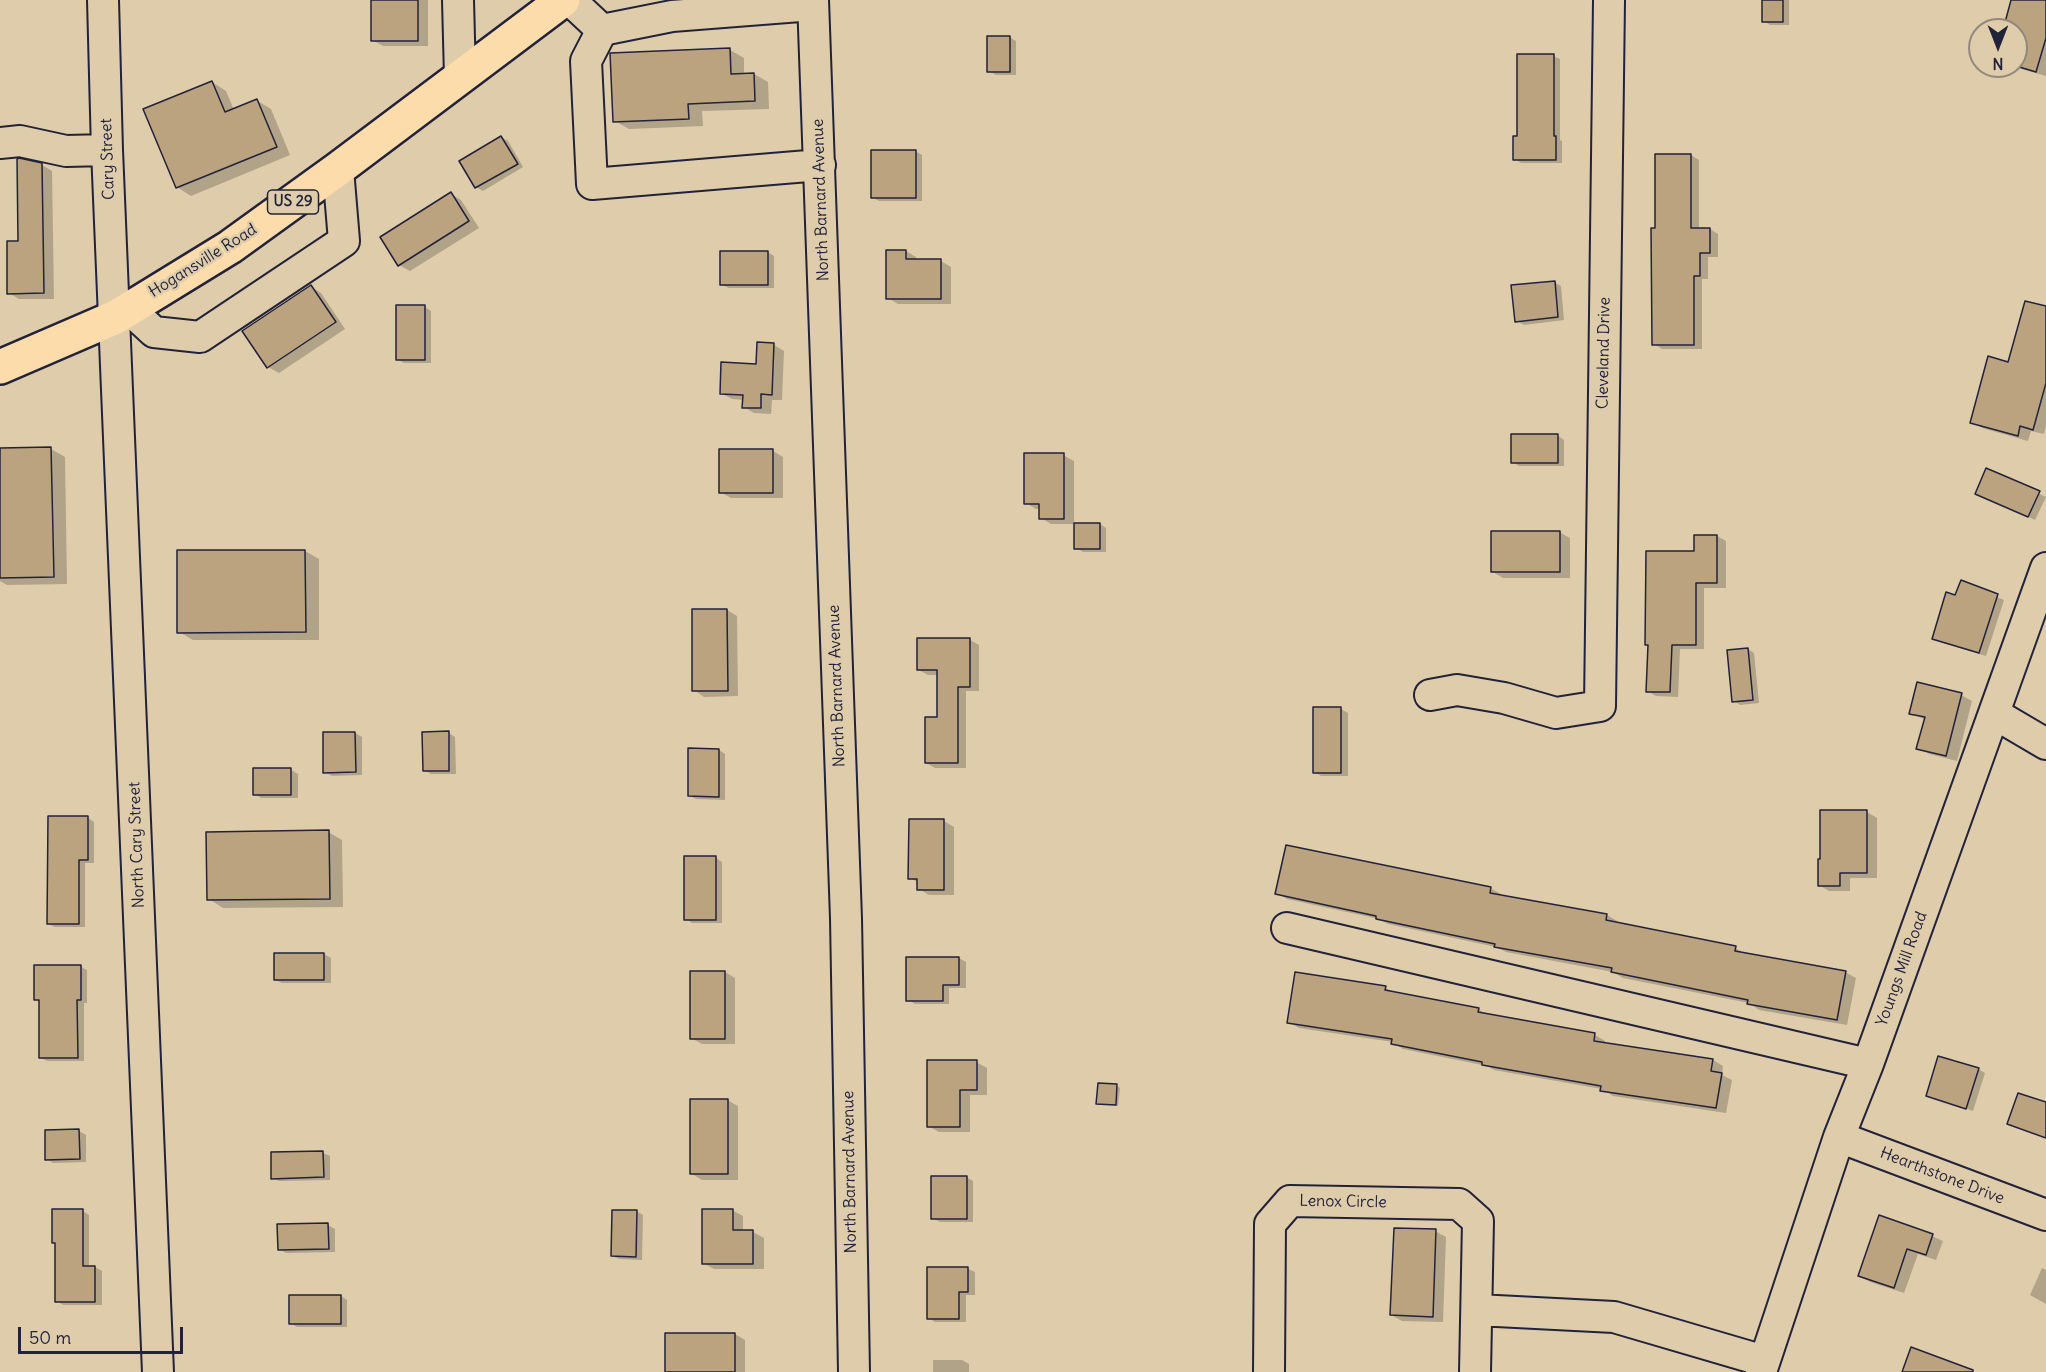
<!DOCTYPE html>
<style>
body{margin:0}
#map{position:relative;width:2046px;height:1372px;overflow:hidden;background:#deccaa;font-family:Delius,sans-serif}
canvas{display:block}
.north{position:absolute;left:1968px;top:18px;width:60px;height:60px;box-sizing:border-box;background:#deccaa;border:2px solid #93887e;border-radius:50%;rotate:180deg;font-size:16px;font-weight:700;line-height:24px;text-align:center;color:#22223b}
.north::after{content:'';display:block;margin:auto;width:21px;height:27px;background:#22223b;clip-path:polygon(50% 0,100% 100%,50% 72%,0 100%)}
.scale{position:absolute;left:18px;top:1327px;width:165px;height:27px;box-sizing:border-box;border:3px solid #22223b;border-top:0;padding-left:8px;font-size:18px;line-height:21px;white-space:nowrap;color:#22223b;-webkit-text-stroke:4px #deccaa;paint-order:stroke}
</style>
<div id="map">
<canvas width="2046" height="1372"></canvas>
<div class="north">N</div>
<div class="scale">50 m</div>
</div>
<script>
const c = document.querySelector('canvas').getContext('2d');
c.lineJoin = 'round';
function paint(path, color) { c.fillStyle = color; c.fill(path, 'evenodd'); }
function stroke(path, color, width, dash) { c.strokeStyle = color; c.lineWidth = width; c.lineCap = dash ? 'butt' : 'round'; c.setLineDash(dash || []); c.stroke(path); }
function write(font, color, halo, rows, align = 'center') {
  c.font = font + ' Delius,sans-serif'; c.lineWidth = 5; c.setLineDash([]); c.textBaseline = 'middle'; c.strokeStyle = halo; c.fillStyle = color; for (const [text, x, y, turn = 0] of rows) {
    c.save(); c.translate(x, y); c.rotate((+turn || 0) * Math.PI / 180); c.textAlign = isNaN(turn) ? turn : align; if (halo) c.strokeText(text, 0, 0); c.fillText(text, 0, 0); c.restore();
  }
}
const shadow = new Path2D(`
 M 372,0 L 428,0 L 428,46 L 383,46 L 372,40 Z
 M 1764,0 L 1789,0 L 1789,25 L 1770,25 L 1764,21 Z
 M 2013,0 L 2046,0 L 2046,76 L 2011,66 L 2016,66 L 2016,30 L 2004,30 Z
 M 1009,37 L 1016,41 L 1016,75 L 996,75 L 989,71 Z
 M 730,50 L 744,58 L 744,75 L 754,74 L 768,82 L 769,109 L 702,111 L 703,126 L 629,129 L 615,121 Z
 M 1553,56 L 1560,59 L 1560,140 L 1562,141 L 1562,163 L 1521,163 L 1515,159 L 1519,137 Z
 M 212,82 L 226,91 L 234,110 L 256,100 L 271,109 L 290,155 L 191,196 L 177,187 Z
 M 501,137 L 508,141 L 523,167 L 483,191 L 476,187 Z
 M 915,151 L 922,155 L 922,201 L 879,201 L 872,197 Z
 M 1691,155 L 1699,160 L 1699,229 L 1710,229 L 1718,234 L 1718,257 L 1708,257 L 1708,279 L 1702,279 L 1702,349 L 1662,349 L 1654,344 L 1657,229 Z
 M 42,165 L 52,171 L 54,299 L 19,299 L 9,293 Z
 M 451,194 L 461,200 L 479,228 L 410,271 L 399,265 Z
 M 906,251 L 916,257 L 916,261 L 941,261 L 951,267 L 951,304 L 898,304 L 888,298 Z
 M 767,252 L 774,256 L 774,288 L 729,288 L 722,285 Z
 M 1554,282 L 1561,286 L 1564,320 L 1524,325 L 1517,321 Z
 M 311,287 L 321,293 L 345,329 L 279,373 L 268,367 Z
 M 425,307 L 431,311 L 431,363 L 404,363 L 397,359 Z
 M 2046,308 L 2046,426 L 2044,434 L 2031,431 L 2028,441 L 1982,428 L 1972,422 Z
 M 758,344 L 774,345 L 784,351 L 782,400 L 772,400 L 771,414 L 754,413 L 744,407 L 744,400 L 732,399 L 721,393 L 757,365 Z
 M 1558,436 L 1564,440 L 1564,466 L 1519,466 L 1512,462 Z
 M 51,449 L 65,457 L 67,584 L 7,585 L 0,581 L 0,450 Z
 M 773,451 L 783,457 L 783,498 L 731,498 L 720,492 Z
 M 1063,455 L 1074,461 L 1074,524 L 1051,524 L 1041,518 L 1041,509 L 1036,509 L 1026,503 Z
 M 1987,470 L 2046,497 L 2035,520 L 1983,497 Z
 M 1100,524 L 1106,528 L 1106,552 L 1083,552 L 1076,548 Z
 M 1559,532 L 1570,538 L 1570,578 L 1503,578 L 1493,572 Z
 M 1717,536 L 1726,541 L 1726,588 L 1704,588 L 1704,649 L 1680,649 L 1678,697 L 1656,696 L 1647,691 L 1649,646 L 1646,644 L 1695,553 Z
 M 305,551 L 319,559 L 319,640 L 193,640 L 179,632 Z
 M 1962,582 L 2004,600 L 1986,656 L 1940,642 L 1933,639 L 1956,597 Z
 M 727,610 L 737,616 L 738,696 L 704,697 L 694,690 Z
 M 970,640 L 979,645 L 979,691 L 966,691 L 966,768 L 935,768 L 926,763 L 938,718 L 938,675 L 928,675 L 919,670 Z
 M 1748,649 L 1754,653 L 1759,703 L 1740,705 L 1734,701 Z
 M 1961,695 L 1972,701 L 1957,761 L 1929,754 L 1918,748 L 1926,720 L 1911,713 Z
 M 1341,709 L 1348,713 L 1348,776 L 1321,776 L 1315,772 Z
 M 355,733 L 362,737 L 362,775 L 332,776 L 325,772 Z
 M 449,733 L 455,737 L 456,774 L 431,774 L 424,770 Z
 M 719,750 L 725,754 L 725,800 L 696,799 L 690,796 Z
 M 255,770 L 291,770 L 298,774 L 298,798 L 261,798 L 255,794 Z
 M 1867,812 L 1877,818 L 1877,878 L 1850,878 L 1850,891 L 1829,891 L 1819,885 Z
 M 88,818 L 94,822 L 94,863 L 85,863 L 85,927 L 55,927 L 48,924 Z
 M 944,821 L 954,827 L 954,895 L 929,895 L 919,889 L 919,883 L 910,878 Z
 M 328,832 L 342,840 L 343,907 L 223,908 L 209,899 Z
 M 716,858 L 722,862 L 722,923 L 692,923 L 686,919 Z
 M 1490,888 L 1501,894 L 1500,896 L 1607,915 L 1617,921 L 1617,924 L 1735,948 L 1746,954 L 1845,972 L 1856,978 L 1847,1025 L 1759,1010 L 1749,1003 L 1623,978 L 1613,972 L 1506,952 L 1496,947 L 1388,924 L 1379,919 L 1287,899 L 1277,893 Z
 M 324,954 L 331,958 L 331,983 L 282,983 L 275,980 Z
 M 959,958 L 966,962 L 966,988 L 949,988 L 949,1004 L 915,1004 L 908,1000 Z
 M 81,967 L 87,970 L 87,1003 L 84,1003 L 84,1061 L 47,1061 L 41,1058 L 40,1002 L 36,999 Z
 M 691,972 L 725,972 L 735,978 L 735,1044 L 702,1044 L 691,1038 Z
 M 1385,988 L 1395,993 L 1478,1009 L 1489,1016 L 1595,1035 L 1605,1041 L 1605,1044 L 1713,1060 L 1723,1066 L 1722,1075 L 1732,1080 L 1726,1113 L 1613,1096 L 1602,1089 L 1494,1070 L 1487,1066 L 1403,1049 L 1393,1042 L 1299,1028 L 1289,1022 Z
 M 976,1062 L 987,1068 L 987,1095 L 970,1095 L 970,1132 L 939,1132 L 928,1126 Z
 M 1978,1069 L 1985,1073 L 1973,1111 L 1927,1095 Z
 M 1117,1086 L 1120,1088 L 1118,1106 L 1098,1103 Z
 M 727,1100 L 738,1106 L 738,1180 L 702,1180 L 692,1174 Z
 M 79,1131 L 86,1135 L 86,1162 L 53,1163 L 47,1159 Z
 M 323,1153 L 330,1156 L 330,1180 L 279,1181 L 273,1178 L 272,1154 Z
 M 966,1177 L 973,1181 L 973,1222 L 940,1222 L 933,1218 Z
 M 732,1210 L 743,1216 L 743,1232 L 753,1232 L 764,1238 L 764,1269 L 714,1269 L 703,1263 Z
 M 83,1211 L 89,1215 L 89,1267 L 95,1267 L 102,1271 L 102,1305 L 63,1305 L 57,1301 L 57,1244 L 53,1242 Z
 M 636,1211 L 643,1215 L 642,1260 L 619,1259 L 612,1256 Z
 M 1880,1217 L 1932,1236 L 1943,1241 L 1936,1260 L 1918,1254 L 1904,1293 L 1870,1282 L 1860,1276 Z
 M 328,1225 L 335,1229 L 335,1252 L 286,1253 L 279,1249 Z
 M 1435,1231 L 1446,1237 L 1443,1322 L 1402,1321 L 1391,1315 Z
 M 2042,1268 L 2046,1270 L 2046,1304 L 2030,1295 Z
 M 968,1269 L 975,1272 L 975,1295 L 966,1295 L 966,1322 L 935,1322 L 928,1318 Z
 M 341,1296 L 347,1300 L 347,1327 L 297,1327 L 290,1323 Z
 M 735,1334 L 745,1340 L 745,1372 L 667,1372 Z
 M 933,1360 L 962,1360 L 969,1364 L 969,1372 L 933,1372 Z`);
const building = new Path2D(`
 M 371,0 L 418,0 L 418,41 L 371,41 Z
 M 1762,0 L 1783,0 L 1783,22 L 1762,22 Z
 M 2011,0 L 2046,0 L 2046,38 L 2036,72 L 2016,66 L 2016,30 L 2003,30 Z
 M 987,36 L 1010,36 L 1010,72 L 987,72 Z
 M 730,48 L 731,74 L 754,73 L 755,101 L 688,104 L 689,119 L 613,122 L 610,53 Z
 M 1517,54 L 1554,54 L 1554,136 L 1556,136 L 1556,160 L 1513,160 L 1513,136 L 1517,136 Z
 M 212,81 L 225,112 L 257,99 L 277,147 L 176,188 L 143,109 Z
 M 501,136 L 518,164 L 475,188 L 459,161 Z
 M 871,150 L 916,150 L 916,198 L 871,198 Z
 M 1655,154 L 1691,154 L 1691,228 L 1710,228 L 1710,253 L 1700,253 L 1700,276 L 1694,276 L 1694,345 L 1652,345 L 1651,228 L 1655,228 Z
 M 19,158 L 42,163 L 44,293 L 7,294 L 7,241 L 18,241 L 17,159 Z
 M 451,192 L 469,221 L 398,266 L 380,237 Z
 M 886,250 L 906,250 L 906,259 L 941,259 L 941,299 L 886,299 Z
 M 720,251 L 768,251 L 768,285 L 720,285 Z
 M 1555,281 L 1558,317 L 1515,322 L 1511,285 Z
 M 311,285 L 336,322 L 267,368 L 242,331 Z
 M 2025,301 L 2046,306 L 2046,383 L 2033,430 L 2020,426 L 2018,436 L 1970,423 L 1988,356 L 2008,362 Z
 M 396,305 L 425,305 L 425,360 L 396,360 Z
 M 757,342 L 774,343 L 772,395 L 761,394 L 761,408 L 742,408 L 743,395 L 720,394 L 721,362 L 756,364 Z
 M 1511,434 L 1558,434 L 1558,463 L 1511,463 Z
 M 51,447 L 54,577 L 0,578 L 0,448 Z
 M 719,449 L 773,449 L 773,493 L 719,493 Z
 M 1024,453 L 1064,453 L 1064,519 L 1039,519 L 1039,504 L 1024,504 Z
 M 1986,468 L 2040,491 L 2028,517 L 1975,494 Z
 M 1074,523 L 1100,523 L 1100,549 L 1074,549 Z
 M 1491,531 L 1560,531 L 1560,572 L 1491,572 Z
 M 1694,535 L 1717,535 L 1717,583 L 1696,583 L 1696,645 L 1672,645 L 1670,692 L 1646,692 L 1648,645 L 1645,645 L 1646,551 L 1694,551 Z
 M 177,550 L 305,550 L 306,632 L 177,633 Z
 M 1961,580 L 1998,594 L 1979,653 L 1932,639 L 1946,592 L 1955,595 Z
 M 692,609 L 727,609 L 728,691 L 692,691 Z
 M 917,638 L 970,638 L 970,687 L 958,687 L 958,763 L 925,763 L 925,717 L 937,717 L 937,670 L 917,670 Z
 M 1748,648 L 1753,700 L 1732,702 L 1727,650 Z
 M 1917,682 L 1962,693 L 1946,756 L 1916,749 L 1925,717 L 1909,714 Z
 M 1313,707 L 1341,707 L 1341,773 L 1313,773 Z
 M 449,731 L 449,771 L 423,771 L 422,732 Z
 M 323,732 L 355,732 L 356,772 L 323,773 Z
 M 688,748 L 719,749 L 719,797 L 688,796 Z
 M 253,768 L 291,768 L 291,795 L 253,795 Z
 M 1820,810 L 1867,810 L 1867,873 L 1840,873 L 1840,886 L 1818,886 L 1818,859 L 1820,859 Z
 M 48,816 L 88,816 L 88,860 L 79,860 L 79,924 L 47,924 Z
 M 909,819 L 944,819 L 944,890 L 917,890 L 917,879 L 908,879 Z
 M 329,830 L 330,899 L 207,900 L 206,832 Z
 M 1286,845 L 1491,887 L 1490,893 L 1607,914 L 1606,920 L 1736,946 L 1735,951 L 1846,971 L 1837,1020 L 1747,1004 L 1748,1000 L 1611,972 L 1612,968 L 1494,947 L 1495,944 L 1376,919 L 1376,916 L 1275,894 Z
 M 684,856 L 716,856 L 716,920 L 684,920 Z
 M 274,953 L 324,953 L 324,980 L 274,980 Z
 M 906,957 L 959,957 L 959,985 L 943,985 L 943,1001 L 906,1001 Z
 M 34,965 L 81,965 L 81,1000 L 77,1000 L 78,1058 L 39,1058 L 39,1000 L 34,1000 Z
 M 690,971 L 725,971 L 725,1039 L 690,1039 Z
 M 1295,972 L 1386,986 L 1385,990 L 1479,1008 L 1478,1012 L 1595,1033 L 1594,1041 L 1713,1059 L 1711,1071 L 1722,1073 L 1716,1108 L 1600,1091 L 1601,1086 L 1482,1065 L 1482,1062 L 1391,1044 L 1392,1039 L 1287,1023 Z
 M 1938,1056 L 1979,1068 L 1966,1109 L 1926,1096 Z
 M 927,1060 L 977,1060 L 977,1090 L 960,1090 L 960,1127 L 927,1127 Z
 M 1098,1083 L 1117,1084 L 1116,1105 L 1096,1104 Z
 M 2018,1093 L 2046,1102 L 2046,1138 L 2007,1124 Z
 M 690,1099 L 728,1099 L 728,1174 L 690,1174 Z
 M 79,1129 L 80,1159 L 45,1160 L 45,1130 Z
 M 323,1151 L 324,1177 L 271,1179 L 271,1152 Z
 M 931,1176 L 967,1176 L 967,1219 L 931,1219 Z
 M 52,1209 L 83,1209 L 83,1266 L 95,1266 L 95,1302 L 55,1302 L 55,1243 L 52,1243 Z
 M 702,1209 L 733,1209 L 733,1230 L 753,1230 L 753,1264 L 702,1264 Z
 M 612,1210 L 637,1210 L 636,1257 L 611,1256 Z
 M 1879,1215 L 1933,1234 L 1926,1255 L 1907,1249 L 1894,1288 L 1858,1276 Z
 M 328,1223 L 329,1249 L 278,1250 L 277,1224 Z
 M 1394,1228 L 1436,1229 L 1433,1317 L 1390,1315 Z
 M 927,1267 L 968,1267 L 968,1292 L 959,1292 L 959,1319 L 927,1319 Z
 M 289,1295 L 341,1295 L 341,1324 L 289,1324 Z
 M 665,1333 L 735,1333 L 735,1372 L 665,1372 Z
 M 1911,1347 L 1973,1370 L 1973,1372 L 1902,1372 Z`);
const minor = new Path2D(`
 M 103,0 L 107,150 L 158,1372
 M 458,0 L 460,77
 M 570,0 L 602,30
 M 813,0 L 846,918 L 854,1372
 M 813,5 L 672,16 L 602,30 L 586,61 L 592,184 L 820,165
 M 0,143 L 20,141 L 66,151 L 107,150
 M 128,308 L 154,332 L 200,337 L 344,241 L 338,169
 M 1430,695 L 1457,690 L 1504,698 L 1556,713 L 1600,706 L 1609,0
 M 1995,714 L 2046,744
 M 1287,928 L 1868,1064
 M 1839,1137 L 2046,1215
 M 1477,1310 L 1614,1317 L 1764,1361
 M 1269,1372 L 1270,1224 L 1290,1201 L 1459,1204 L 1478,1221 L 1475,1372
 M 1761,1372 L 1839,1137 L 1868,1064 L 2046,568`);
const major = new Path2D(`
 M 0,367 L 116,317 L 230,247 L 338,169 L 563,0`);
const shields = [
 [293,202,51]
];
const shieldNames = [
 ["US 29",293,202]
];
const streetNames = [
 ["Cary Street",108,159,-92],
 ["North Barnard Avenue",821,200,-92],
 ["Hogansville Road",203,261,-32],
 ["Cleveland Drive",1604,353,-89],
 ["North Barnard Avenue",837,686,-92],
 ["North Cary Street",137,845,-92],
 ["Youngs Mill Road",1902,969,-70],
 ["North Barnard Avenue",850,1172,-91],
 ["Hearthstone Drive",1942,1176,21],
 ["Lenox Circle",1343,1202,1]
];
paint(shadow, '#0003');
paint(building, '#bca380');
stroke(building, '#22223b', 1.5);
stroke(minor, '#22223b', 34);
stroke(major, '#22223b', 38);
stroke(minor, '#deccaa', 30);
stroke(major, '#fcdcab', 33);
for (const [x, y, w] of shields) { const box = new Path2D(); box.roundRect(x - w / 2, y - 12, w, 24, 4.5); c.fillStyle = '#deccaa'; c.fill(box); stroke(box, '#22223b', 1.5); }
write('bold 15px', '#22223b', null, shieldNames);
write('16px', '#22223b', '#deccaa', streetNames);
</script>
